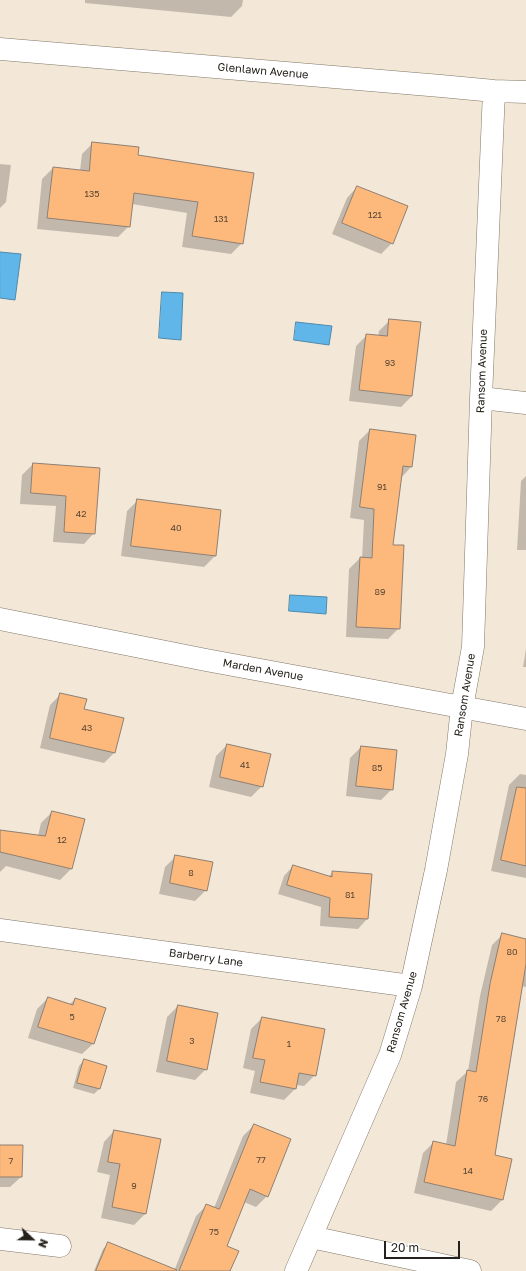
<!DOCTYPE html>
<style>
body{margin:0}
#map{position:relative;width:526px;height:1271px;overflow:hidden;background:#f3e8d8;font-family:"Golos Text",sans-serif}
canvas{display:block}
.north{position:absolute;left:12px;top:1219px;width:40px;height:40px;-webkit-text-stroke:3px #fff;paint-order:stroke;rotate:112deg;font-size:11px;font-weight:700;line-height:16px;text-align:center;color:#25211b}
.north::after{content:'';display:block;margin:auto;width:14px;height:18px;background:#25211b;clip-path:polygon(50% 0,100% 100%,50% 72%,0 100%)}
.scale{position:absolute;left:384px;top:1241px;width:76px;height:18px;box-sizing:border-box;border:2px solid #25211b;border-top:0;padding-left:5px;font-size:12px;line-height:14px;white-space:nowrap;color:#25211b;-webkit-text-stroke:3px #fff;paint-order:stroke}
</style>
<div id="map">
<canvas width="526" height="1271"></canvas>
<div class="north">N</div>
<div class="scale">20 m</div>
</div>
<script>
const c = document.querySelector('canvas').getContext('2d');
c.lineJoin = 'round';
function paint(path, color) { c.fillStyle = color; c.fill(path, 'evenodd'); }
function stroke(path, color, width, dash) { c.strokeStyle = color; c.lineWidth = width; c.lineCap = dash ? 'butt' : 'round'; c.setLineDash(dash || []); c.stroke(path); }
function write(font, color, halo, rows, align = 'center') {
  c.font = font + ' "Golos Text",sans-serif'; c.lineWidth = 4; c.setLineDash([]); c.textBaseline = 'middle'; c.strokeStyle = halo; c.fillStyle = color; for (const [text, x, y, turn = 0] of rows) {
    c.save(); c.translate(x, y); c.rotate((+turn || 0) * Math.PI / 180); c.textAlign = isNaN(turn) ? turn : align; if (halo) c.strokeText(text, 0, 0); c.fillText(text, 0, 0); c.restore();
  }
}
const water = new Path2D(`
 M 0,252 L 21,254 L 15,300 L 0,298 Z
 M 162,292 L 183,293 L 181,340 L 159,338 Z
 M 296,322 L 332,326 L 329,345 L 294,340 Z
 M 290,595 L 327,597 L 326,614 L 289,611 Z`);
const shadow = new Path2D(`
 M 85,0 L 243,0 L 242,6 L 231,17 L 85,3 Z
 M 93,143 L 137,156 L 253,174 L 242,243 L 231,254 L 182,247 L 187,213 L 132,204 L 129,226 L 118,237 L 37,229 L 42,179 L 53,168 L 80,171 L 82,154 Z
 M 0,164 L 11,165 L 6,202 L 0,208 Z
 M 357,187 L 392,243 L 381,254 L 332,234 L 347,198 Z
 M 390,320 L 412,396 L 401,407 L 349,401 L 356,346 L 367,335 L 378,336 L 379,331 Z
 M 370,430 L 415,436 L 411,467 L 401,478 L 392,546 L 399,628 L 388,639 L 346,637 L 349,569 L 360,558 L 362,559 L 364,520 L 350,518 L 359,441 Z
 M 33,464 L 99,469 L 94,533 L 84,544 L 53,542 L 56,506 L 20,504 L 22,475 Z
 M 526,476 L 526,550 L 517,550 L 521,481 Z
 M 138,500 L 220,510 L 215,556 L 204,567 L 121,556 L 127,511 Z
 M 526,649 L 526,667 L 523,667 Z
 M 61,694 L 83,710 L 115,752 L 104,763 L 40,748 L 50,705 Z
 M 227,745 L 262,786 L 251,797 L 209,787 L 216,756 Z
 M 361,747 L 392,789 L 381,800 L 346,796 L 350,758 Z
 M 520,774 L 526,775 L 526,878 L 491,871 L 509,785 Z
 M 52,812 L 84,820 L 71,869 L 60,880 L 6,866 L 0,872 L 0,831 L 38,836 L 41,823 Z
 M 176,856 L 206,890 L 195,901 L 159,894 L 165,867 Z
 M 293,866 L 328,877 L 333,872 L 371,875 L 367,919 L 358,929 L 320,926 L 321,907 L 278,894 L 284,876 Z
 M 503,934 L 526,940 L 526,987 L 522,986 L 494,1155 L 502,1200 L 491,1211 L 414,1193 L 423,1153 L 434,1142 L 446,1145 L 456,1082 L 468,1071 L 480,996 L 492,945 Z
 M 48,998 L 69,1005 L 75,999 L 93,1044 L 82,1054 L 28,1038 L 37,1009 Z
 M 178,1006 L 206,1069 L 195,1080 L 156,1072 L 167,1017 Z
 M 262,1018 L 315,1075 L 304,1086 L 296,1085 L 295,1089 L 284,1100 L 250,1093 L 255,1071 L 243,1068 L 251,1029 Z
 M 84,1060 L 99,1089 L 94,1094 L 73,1088 L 79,1066 Z
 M 254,1125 L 267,1196 L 256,1207 L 244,1202 L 226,1247 L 229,1271 L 174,1271 L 196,1216 L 207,1205 L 214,1208 L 243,1136 Z
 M 114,1131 L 145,1214 L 134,1225 L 101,1218 L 110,1175 L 97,1172 L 104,1142 Z
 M 0,1146 L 21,1177 L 10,1187 L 0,1187 Z
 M 108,1244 L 127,1271 L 94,1271 L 103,1249 Z`);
const building = new Path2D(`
 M 92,142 L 139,147 L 138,155 L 254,173 L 243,244 L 192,236 L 198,202 L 134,193 L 130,227 L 47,218 L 53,167 L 89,171 Z
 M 357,186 L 408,206 L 393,244 L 342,223 Z
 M 389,319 L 421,322 L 412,396 L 359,390 L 366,334 L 387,336 Z
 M 370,429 L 416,435 L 412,467 L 403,466 L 393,545 L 404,545 L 400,629 L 356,627 L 360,557 L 372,558 L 374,509 L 360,507 Z
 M 33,463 L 100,468 L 95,534 L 64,532 L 66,496 L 31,493 Z
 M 137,499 L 221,510 L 216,556 L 131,546 Z
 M 60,693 L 87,699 L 84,709 L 124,718 L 115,753 L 50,738 Z
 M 227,744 L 271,754 L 263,787 L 220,777 Z
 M 361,746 L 397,750 L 393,790 L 356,786 Z
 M 517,787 L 526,788 L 526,866 L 501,860 Z
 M 52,811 L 85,819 L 72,869 L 0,852 L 0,830 L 45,836 Z
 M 175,855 L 213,862 L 207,891 L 170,883 Z
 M 293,865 L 332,877 L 332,871 L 372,874 L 368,919 L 329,917 L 330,898 L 287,885 Z
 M 502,933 L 526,939 L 526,964 L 495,1155 L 512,1159 L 503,1200 L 424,1182 L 433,1141 L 455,1146 L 467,1070 L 476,1072 L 490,984 Z
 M 48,997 L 73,1005 L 75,998 L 106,1008 L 94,1044 L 38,1027 Z
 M 178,1005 L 218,1013 L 207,1070 L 167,1061 Z
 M 262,1017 L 325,1029 L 316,1076 L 299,1073 L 296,1089 L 260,1082 L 265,1060 L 253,1058 Z
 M 84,1059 L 107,1066 L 100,1089 L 77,1083 Z
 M 254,1124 L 291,1139 L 268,1197 L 250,1189 L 227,1246 L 239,1251 L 230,1271 L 179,1271 L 206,1204 L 219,1209 Z
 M 114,1130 L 161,1139 L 146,1214 L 112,1207 L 120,1164 L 108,1162 Z
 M 0,1145 L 23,1145 L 22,1177 L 0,1177 Z
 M 108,1242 L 177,1270 L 176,1271 L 96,1271 Z`);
const minor = new Path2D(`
 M 0,49 L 441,86 L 494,91 L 526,92
 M 481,398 L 526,403
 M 0,619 L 206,660 L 526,719
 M 0,930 L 411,986
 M 311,1237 L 470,1271
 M 0,1239 L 60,1246
 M 296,1271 L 390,1055 L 411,986 L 436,870 L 457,754 L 462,707 L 473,647 L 481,398 L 494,91`);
const numberNames = [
 ["135",92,194],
 ["121",375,215],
 ["131",221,219],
 ["93",390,363],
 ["91",382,487],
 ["42",81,514],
 ["40",176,528],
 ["89",380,592],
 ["43",87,728],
 ["41",245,765],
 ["85",377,768],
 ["12",62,840],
 ["8",191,873],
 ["81",350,895],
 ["80",512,952],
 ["5",72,1017],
 ["78",501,1019],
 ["3",192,1041],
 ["1",289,1044],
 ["76",483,1099],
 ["77",261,1160],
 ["7",11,1161],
 ["14",468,1171],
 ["9",134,1186],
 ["75",214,1232]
];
const streetNames = [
 ["Glenlawn Avenue",263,71,5],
 ["Ransom Avenue",482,371,-88],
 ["Marden Avenue",263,670,10],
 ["Ransom Avenue",465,695,-81],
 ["Barberry Lane",206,958,8],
 ["Ransom Avenue",402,1012,-74]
];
paint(water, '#61b6e9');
stroke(water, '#4f89ab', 1);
paint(shadow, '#0003');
paint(building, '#fdb97c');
stroke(building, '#8e7f73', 1);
stroke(minor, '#817768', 23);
stroke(minor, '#fff', 22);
write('9px', '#5b4733', null, numberNames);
write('11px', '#25211b', '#fff', streetNames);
</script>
